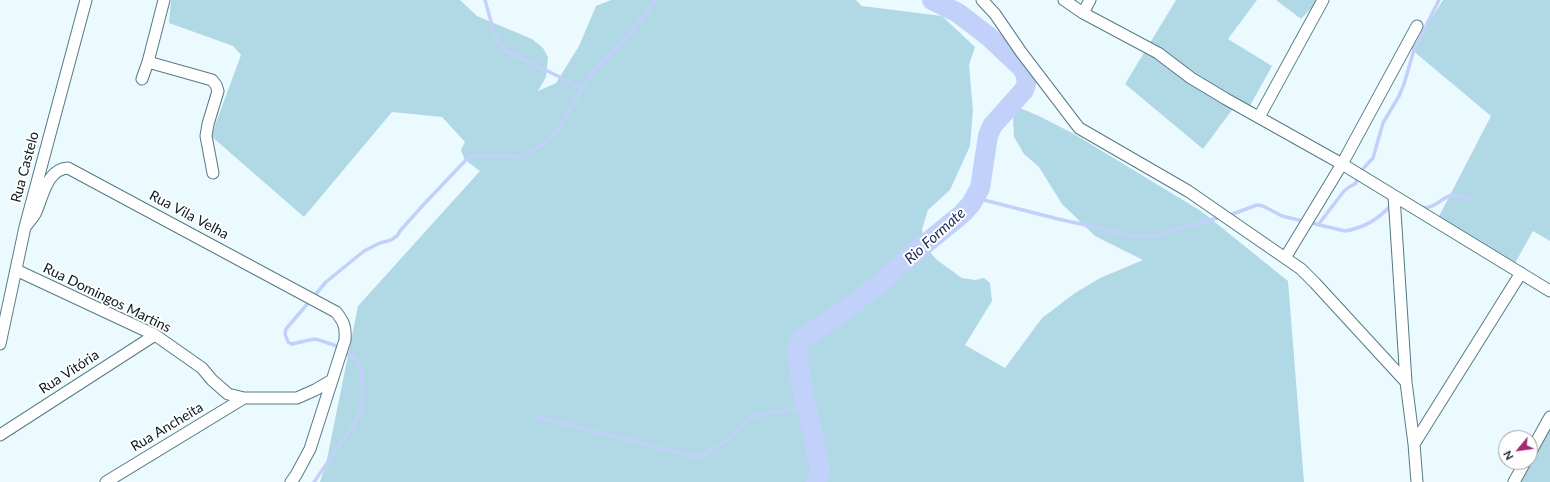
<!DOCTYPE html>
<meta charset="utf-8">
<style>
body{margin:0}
#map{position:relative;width:1550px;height:482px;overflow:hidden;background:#ebfaff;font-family:Lato,sans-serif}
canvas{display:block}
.north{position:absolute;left:1498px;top:430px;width:40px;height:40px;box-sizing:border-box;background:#fff;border:1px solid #9da3a5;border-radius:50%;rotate:241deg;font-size:11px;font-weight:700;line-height:16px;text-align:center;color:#0b191d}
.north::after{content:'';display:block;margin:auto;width:14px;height:18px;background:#a62778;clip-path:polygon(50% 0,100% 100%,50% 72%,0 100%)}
</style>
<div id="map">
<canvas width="1550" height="482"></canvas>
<div class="north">N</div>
</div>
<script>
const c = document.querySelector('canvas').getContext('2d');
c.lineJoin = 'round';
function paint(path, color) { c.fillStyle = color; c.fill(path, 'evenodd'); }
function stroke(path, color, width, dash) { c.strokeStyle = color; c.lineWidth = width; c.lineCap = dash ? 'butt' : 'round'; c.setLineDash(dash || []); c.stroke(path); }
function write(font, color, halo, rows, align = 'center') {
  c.font = font + ' Lato,sans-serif'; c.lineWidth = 4; c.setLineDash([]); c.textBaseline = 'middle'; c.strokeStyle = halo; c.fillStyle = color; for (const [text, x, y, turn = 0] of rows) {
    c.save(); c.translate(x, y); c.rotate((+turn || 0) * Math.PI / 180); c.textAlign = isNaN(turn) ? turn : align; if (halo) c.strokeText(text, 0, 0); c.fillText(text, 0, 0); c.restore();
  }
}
const green = new Path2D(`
 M 171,0 L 460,0 L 477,16 L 532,39 L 543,48 L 548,57 L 546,77 L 538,91 L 556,83 L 579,46 L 596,6 L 611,0 L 856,0 L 862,6 L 942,16 L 975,47 L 969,65 L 973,110 L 970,146 L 950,190 L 928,210 L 922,229 L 924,245 L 937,260 L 962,278 L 975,280 L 984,278 L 990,283 L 992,301 L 965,345 L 1005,368 L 1042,318 L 1075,293 L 1100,278 L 1143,260 L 1095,236 L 1062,204 L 1039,167 L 1024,154 L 1014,137 L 1013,118 L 1020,108 L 1039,116 L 1074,134 L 1201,211 L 1288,281 L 1304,482 L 320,482 L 326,464 L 358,306 L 480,171 L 465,160 L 461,150 L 465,142 L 442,117 L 392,112 L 304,217 L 211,136 L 241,55 L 233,46 L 169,23 Z
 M 1176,0 L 1257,0 L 1228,39 L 1272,66 L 1246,113 L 1235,106 L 1203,149 L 1125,84 Z
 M 1276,0 L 1319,0 L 1301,19 Z
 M 1443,0 L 1550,0 L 1550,241 L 1533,231 L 1514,265 L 1436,222 L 1491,116 L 1418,55 L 1411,48 L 1418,40 Z
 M 1550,417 L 1550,482 L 1512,482 L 1530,462 L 1530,451 Z`);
const stream = new Path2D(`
 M 485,0 L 495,36 L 505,50 L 582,88
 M 976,198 L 1058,219 L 1140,237 L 1153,236 L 1221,217
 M 1420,207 C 1436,210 1438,199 1450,196 C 1458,194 1466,198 1473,200
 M 1227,216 L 1257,205 L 1263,206 L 1282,216 L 1345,231 C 1364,228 1380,218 1392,204
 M 1318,225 L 1344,191 L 1349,187 L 1355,184 L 1362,170 L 1373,158 L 1383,123 L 1399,96 L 1404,84 L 1414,50 L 1439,0
 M 537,417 L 697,457 C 704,456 728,439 734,434 C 738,431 740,425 744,422 C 759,411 789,411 808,409
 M 314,482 L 357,420 L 363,403 L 361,369 L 356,359 L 334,345 L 319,340 L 314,339 L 292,344 L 288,342 L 285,334 L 286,329 L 326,282 L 364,251 L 380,243 L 391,240 L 397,236 L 400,231 L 424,204 L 465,161 L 474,156 L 520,157 L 539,147 L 559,129 L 587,79 L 616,49 L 657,0`);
const river = new Path2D(`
 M 816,482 L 819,476 L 820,468 L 800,376 L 797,350 L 802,339 L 849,307 L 883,281 L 908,258 L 962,214 L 971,204 L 980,188 L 988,136 L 992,126 L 1024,90 C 1028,82 1027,76 1022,68 L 988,36 L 958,13 L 932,0`);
const minor = new Path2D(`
 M 982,0 L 995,14 L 1021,52 L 1079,128 L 1188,191 L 1301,269 L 1315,283 L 1406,382
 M 1064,0 L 1083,13 L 1158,53 L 1191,78 L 1226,99 L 1342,164 L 1550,291
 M 1083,13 L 1090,0
 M 148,62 L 212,80 L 216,85 L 218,91 L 208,124 L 206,136 L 213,173
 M 142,79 L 148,62 L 164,0
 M 1259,117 L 1323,0
 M 1394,196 L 1406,382 L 1414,444 L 1417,482
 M 25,227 C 28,223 32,219 35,214 C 43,198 46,169 68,168 L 336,312 C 344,322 346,327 345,340 L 310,449 L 296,475 L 291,482
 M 1285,258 L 1342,164 L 1417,26
 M 16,270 L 155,335 L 202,368 L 212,380 L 228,394 L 244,398 L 297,398 L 315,390 L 332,380
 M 0,344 L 25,227 L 86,0
 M 0,435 L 155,335
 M 1414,444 L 1521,273
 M 1530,453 L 1550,417
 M 106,482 L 244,398
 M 1514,482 L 1525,462`);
const streetNames = [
 ["Rua Castelo",25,167,-75],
 ["Rua Vila Velha",189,215,28],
 ["Rua Domingos Martins",107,298,26],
 ["Rua Vitória",69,372,-33],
 ["Rua Ancheita",167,427,-31]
];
const waterNames = [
 ["Rio Formate",935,236,-42]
];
paint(green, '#b1d9e5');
stroke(stream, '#c2d1f9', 3.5);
stroke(river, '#c2d1f9', 20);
stroke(minor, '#567a84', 13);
stroke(minor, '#fff', 11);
write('14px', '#0b191d', '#fff', streetNames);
write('italic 15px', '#1c2959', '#fff', waterNames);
</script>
